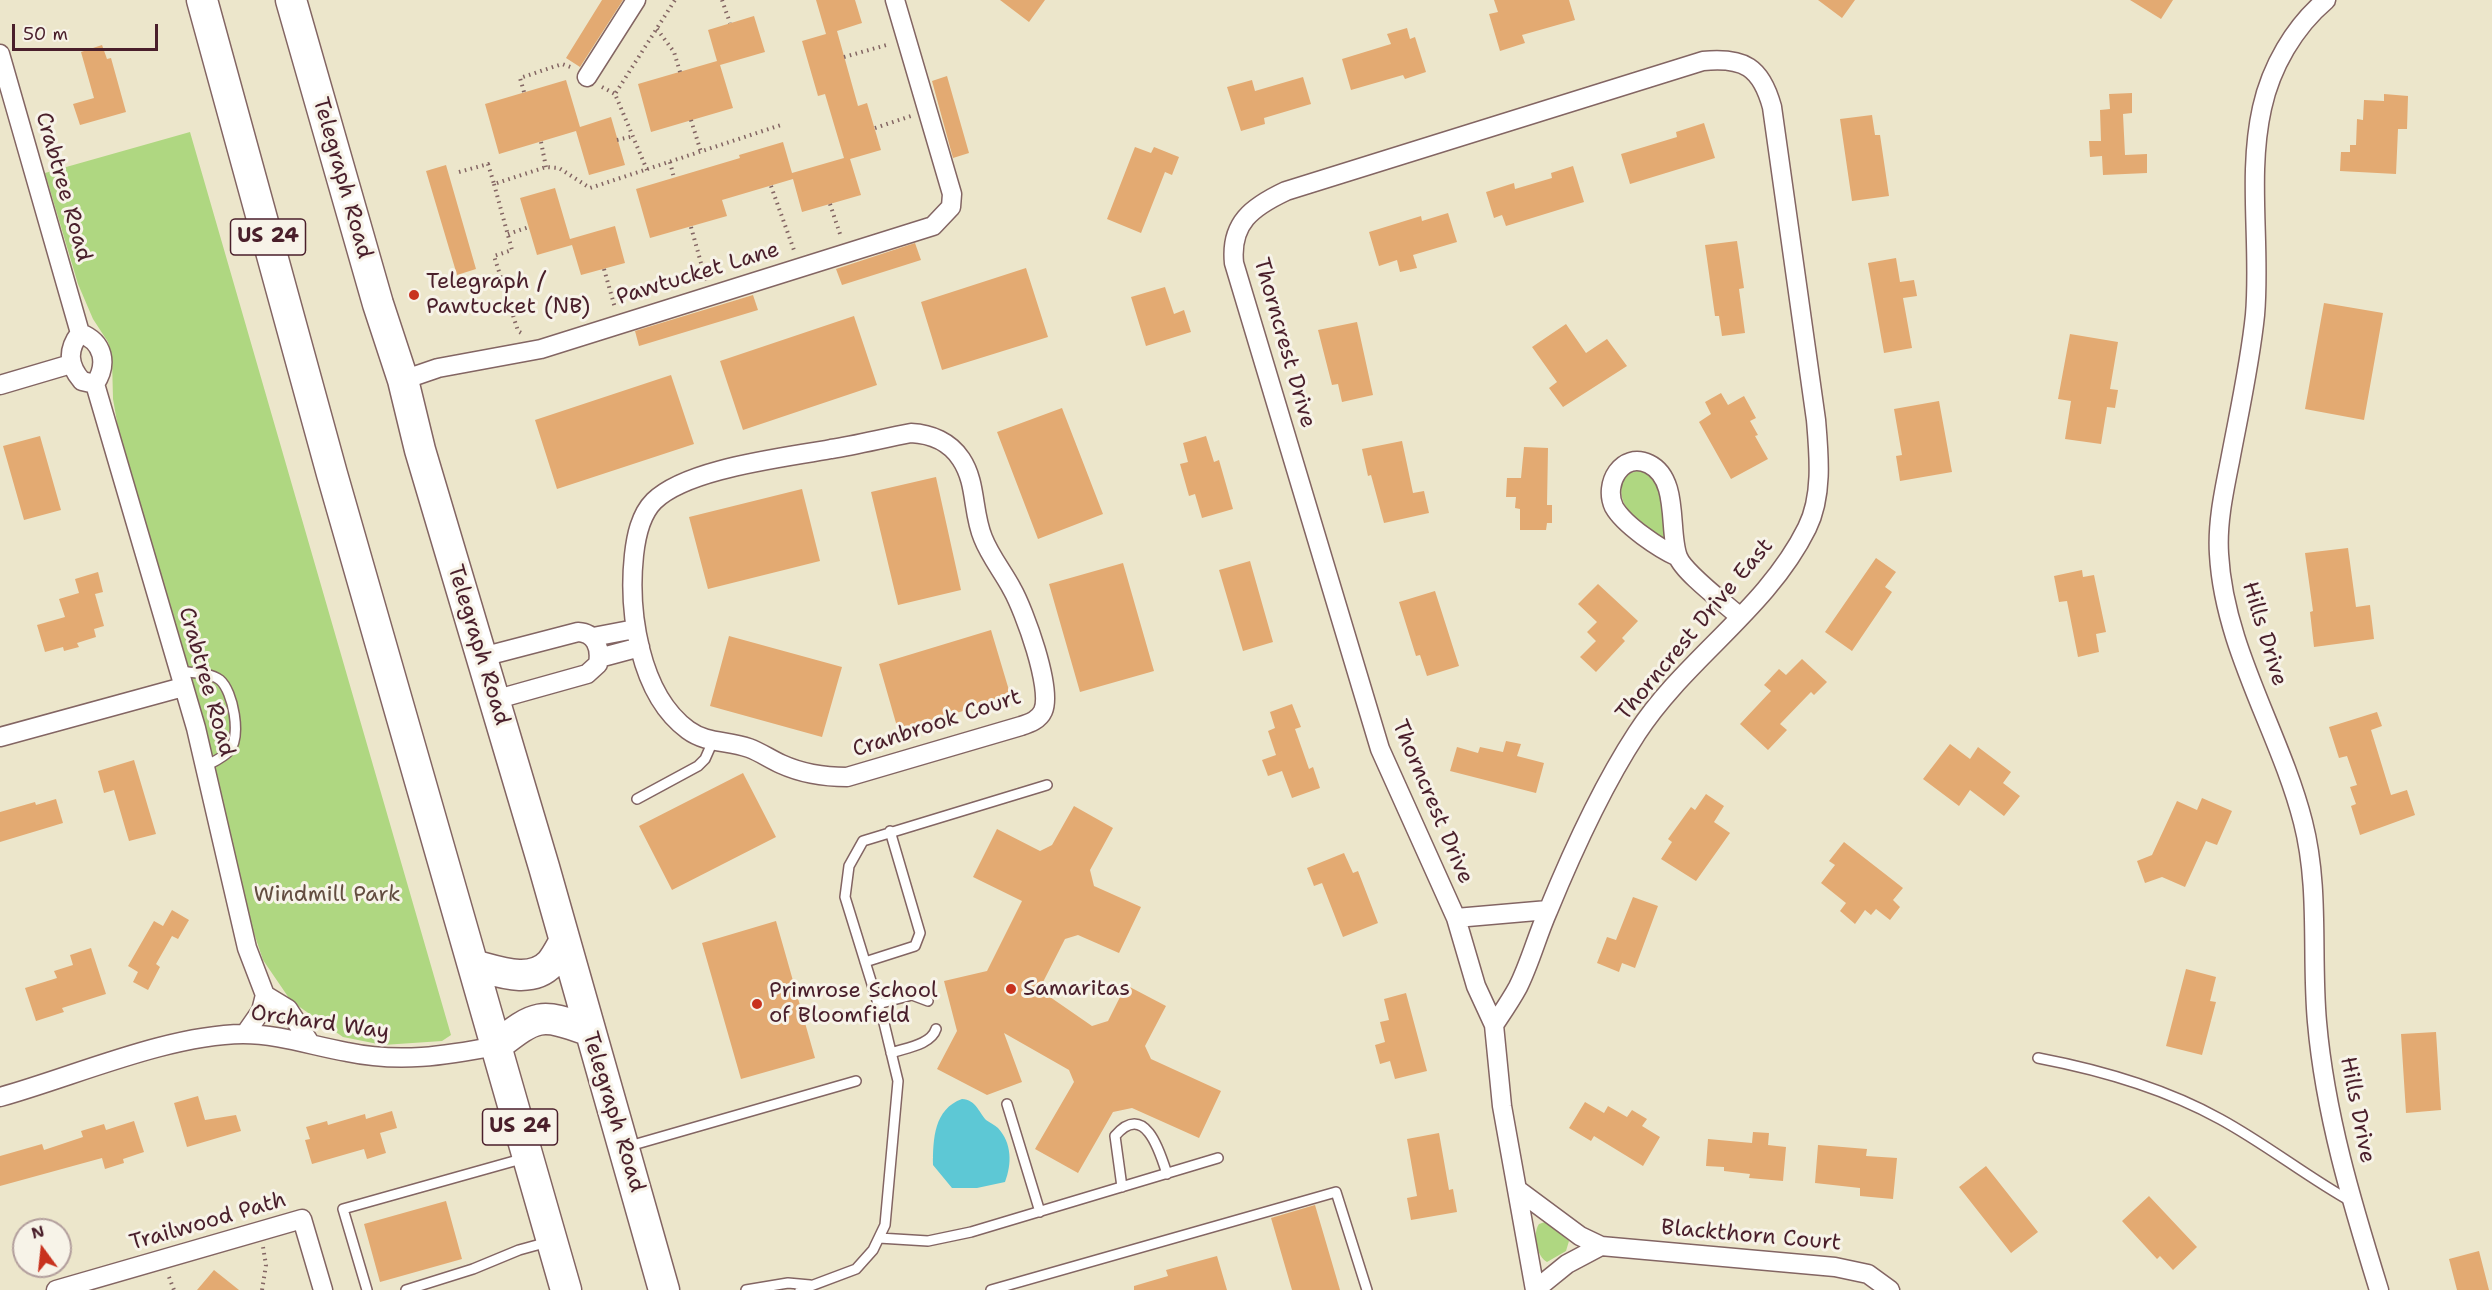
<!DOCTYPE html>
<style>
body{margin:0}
#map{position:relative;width:2492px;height:1290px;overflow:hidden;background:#ece6cb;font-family:"Shantell Sans",sans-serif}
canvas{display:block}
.north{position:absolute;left:12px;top:1218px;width:60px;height:60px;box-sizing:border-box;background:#f7f3e8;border:2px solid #b29e9c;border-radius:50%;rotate:345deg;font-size:16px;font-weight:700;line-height:24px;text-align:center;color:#4a1f2b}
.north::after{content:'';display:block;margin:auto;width:21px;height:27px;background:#c8321e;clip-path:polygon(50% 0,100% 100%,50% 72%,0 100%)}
.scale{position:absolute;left:12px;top:24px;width:146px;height:27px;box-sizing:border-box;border:3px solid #4a1f2b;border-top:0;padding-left:8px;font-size:18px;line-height:21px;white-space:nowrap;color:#4a1f2b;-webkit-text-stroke:4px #f7f3e8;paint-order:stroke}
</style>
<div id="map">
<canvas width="2492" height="1290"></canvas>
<div class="north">N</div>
<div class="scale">50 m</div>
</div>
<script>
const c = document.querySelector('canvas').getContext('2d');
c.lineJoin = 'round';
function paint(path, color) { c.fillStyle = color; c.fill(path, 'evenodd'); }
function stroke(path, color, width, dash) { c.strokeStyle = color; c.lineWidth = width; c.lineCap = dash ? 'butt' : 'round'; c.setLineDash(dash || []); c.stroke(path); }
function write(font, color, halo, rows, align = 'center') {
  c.font = font + ' "Shantell Sans",sans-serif'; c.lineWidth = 6; c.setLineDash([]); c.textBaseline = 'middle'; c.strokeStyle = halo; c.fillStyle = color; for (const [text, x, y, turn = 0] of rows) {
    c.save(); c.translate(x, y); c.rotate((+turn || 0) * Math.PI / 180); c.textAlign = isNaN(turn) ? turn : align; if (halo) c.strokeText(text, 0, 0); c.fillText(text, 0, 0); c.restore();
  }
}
const green = new Path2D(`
 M 190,132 L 451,1035 L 442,1041 L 383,1045 L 343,1037 L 291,1001 L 263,960 L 248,915 L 216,773 L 121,445 L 113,399 L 112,359 L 108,342 L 93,319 L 78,284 L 45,173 Z
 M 1640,470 C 1665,477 1664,518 1667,539 L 1665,541 C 1642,525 1610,506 1625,475 Z
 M 1545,1222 L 1569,1241 L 1566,1251 L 1547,1262 C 1537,1257 1532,1234 1539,1224 Z`);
const water = new Path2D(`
 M 962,1099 C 976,1100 978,1111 986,1120 C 990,1123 995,1125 998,1128 C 1012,1143 1012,1164 1005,1182 L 977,1188 L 952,1188 L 933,1165 C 933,1139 934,1109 962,1099 Z`);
const building = new Path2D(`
 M 602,0 L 623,0 L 580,67 L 566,58 Z
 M 816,0 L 855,0 L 862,23 L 837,31 L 858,106 L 867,103 L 881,150 L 850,159 L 861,195 L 802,212 L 793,179 L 722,200 L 727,216 L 650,238 L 636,189 L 740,158 L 739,155 L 783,142 L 792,173 L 844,158 L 825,94 L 818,96 L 802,41 L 826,34 Z
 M 1000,0 L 1045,0 L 1029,22 Z
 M 1494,0 L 1569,0 L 1575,20 L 1522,35 L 1525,43 L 1500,51 L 1489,14 L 1498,12 Z
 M 1818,0 L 1855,0 L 1842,18 Z
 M 2130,0 L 2173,0 L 2161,19 Z
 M 754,16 L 765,52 L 720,65 L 733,108 L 651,132 L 638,84 L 717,61 L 708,30 Z
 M 1407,28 L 1410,39 L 1415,37 L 1426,72 L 1405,79 L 1403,75 L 1351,90 L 1342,59 L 1391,44 L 1387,34 Z
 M 102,45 L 107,59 L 111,58 L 126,112 L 80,125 L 73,104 L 94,98 L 81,52 Z
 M 947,76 L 969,153 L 953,158 L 932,81 Z
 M 1303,77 L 1311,104 L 1264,118 L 1265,124 L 1241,131 L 1227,87 L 1252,80 L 1255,91 Z
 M 566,80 L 580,127 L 611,117 L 625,165 L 589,175 L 576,131 L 499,154 L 485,104 Z
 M 2132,93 L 2132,113 L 2123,114 L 2125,155 L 2147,154 L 2147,173 L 2103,175 L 2102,156 L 2090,157 L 2089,141 L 2101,141 L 2100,110 L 2110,109 L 2109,94 Z
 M 2384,94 L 2408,96 L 2407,129 L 2398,129 L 2396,174 L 2340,171 L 2341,152 L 2350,152 L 2350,145 L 2356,145 L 2357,119 L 2363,120 L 2364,100 L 2384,101 Z
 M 1872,115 L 1875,135 L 1880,135 L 1889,196 L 1852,201 L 1840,119 Z
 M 1704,123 L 1715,158 L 1630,184 L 1621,154 L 1677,137 L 1676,132 Z
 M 1135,147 L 1151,153 L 1154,147 L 1179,157 L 1172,175 L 1165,172 L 1141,233 L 1107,219 Z
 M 446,165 L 476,269 L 457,275 L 426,171 Z
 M 1573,166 L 1584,202 L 1506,226 L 1502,215 L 1494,218 L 1486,192 L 1514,183 L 1515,189 L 1552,178 L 1551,173 Z
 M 555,188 L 570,239 L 615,226 L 625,263 L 581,275 L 572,245 L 537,255 L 520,198 Z
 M 1448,213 L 1457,242 L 1413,255 L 1417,268 L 1400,272 L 1397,260 L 1379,266 L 1369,232 L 1421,216 L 1422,221 Z
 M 1737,241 L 1744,288 L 1739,289 L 1745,333 L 1722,336 L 1719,316 L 1715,316 L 1705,245 Z
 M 915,243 L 921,260 L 842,285 L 836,269 Z
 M 1896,258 L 1900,282 L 1914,280 L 1917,296 L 1903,298 L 1912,348 L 1884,353 L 1868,263 Z
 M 1026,268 L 1048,337 L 942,370 L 921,302 Z
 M 1165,287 L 1174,314 L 1184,310 L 1191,332 L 1146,346 L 1131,297 Z
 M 753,295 L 758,310 L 639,346 L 635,331 Z
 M 2324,303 L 2383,313 L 2364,420 L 2305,409 Z
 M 854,316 L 877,385 L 743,430 L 720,361 Z
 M 1357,322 L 1373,395 L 1342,402 L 1338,384 L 1332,385 L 1318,330 Z
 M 1566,324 L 1586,353 L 1607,339 L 1627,366 L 1563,407 L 1549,388 L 1557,382 L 1532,347 Z
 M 2070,334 L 2118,342 L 2110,389 L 2118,390 L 2115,408 L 2107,407 L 2101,444 L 2065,439 L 2071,401 L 2058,399 Z
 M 671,375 L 694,444 L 557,489 L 535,420 Z
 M 1721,393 L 1728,405 L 1744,396 L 1756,418 L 1750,421 L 1758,435 L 1755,436 L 1768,459 L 1731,479 L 1699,422 L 1711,414 L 1705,402 Z
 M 1939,401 L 1952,472 L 1900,481 L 1896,456 L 1902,455 L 1894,409 Z
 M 1062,408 L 1103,514 L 1038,539 L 997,432 Z
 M 40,436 L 61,510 L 24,520 L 3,446 Z
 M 1206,436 L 1214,462 L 1219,460 L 1233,509 L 1202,518 L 1195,494 L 1189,496 L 1180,464 L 1188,462 L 1183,443 Z
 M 1402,441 L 1413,493 L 1424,491 L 1429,513 L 1384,523 L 1371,475 L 1368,476 L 1362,449 Z
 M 1524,447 L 1548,448 L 1547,505 L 1552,505 L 1552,523 L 1547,523 L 1546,530 L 1520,530 L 1520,509 L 1515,508 L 1516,497 L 1506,497 L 1507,478 L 1521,478 Z
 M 936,477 L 961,590 L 898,605 L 871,492 Z
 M 802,489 L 820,561 L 708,589 L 689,517 Z
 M 2348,548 L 2356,607 L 2370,605 L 2374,639 L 2314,647 L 2310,612 L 2313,611 L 2305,553 Z
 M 1876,558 L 1896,572 L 1885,587 L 1892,592 L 1852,651 L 1825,632 Z
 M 1250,561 L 1273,642 L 1243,651 L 1219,570 Z
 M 1123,563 L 1154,671 L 1080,692 L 1049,584 Z
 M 2082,570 L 2083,577 L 2094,575 L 2106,632 L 2096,634 L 2099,652 L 2078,657 L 2067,601 L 2059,602 L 2054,576 Z
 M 98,572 L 103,592 L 95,594 L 104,626 L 94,629 L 96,637 L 77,643 L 79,647 L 64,651 L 63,647 L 45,652 L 37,625 L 65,617 L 59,599 L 79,593 L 75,579 Z
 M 1598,584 L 1638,621 L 1622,638 L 1625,641 L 1596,672 L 1580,657 L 1596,641 L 1587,632 L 1597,622 L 1578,604 Z
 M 1435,591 L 1459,666 L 1427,676 L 1420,655 L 1416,656 L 1399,602 Z
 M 991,630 L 1011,697 L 898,730 L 879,664 Z
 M 729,636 L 842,667 L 822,737 L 710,706 Z
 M 1802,659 L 1827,682 L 1814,695 L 1811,692 L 1780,724 L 1787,730 L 1768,750 L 1740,724 L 1771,691 L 1764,685 L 1779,669 L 1786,675 Z
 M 1292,704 L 1301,727 L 1295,729 L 1309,769 L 1313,767 L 1320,788 L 1292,798 L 1282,771 L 1268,776 L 1262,760 L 1276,755 L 1268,731 L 1275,728 L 1270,712 Z
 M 2377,712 L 2382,726 L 2371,730 L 2391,795 L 2407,790 L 2415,815 L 2360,835 L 2351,806 L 2356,804 L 2350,787 L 2357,785 L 2347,756 L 2339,758 L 2329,727 Z
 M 1506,741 L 1521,744 L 1517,756 L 1544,763 L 1536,793 L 1450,771 L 1457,747 L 1478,753 L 1480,747 L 1503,752 Z
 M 1950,744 L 1970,759 L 1978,747 L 2011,772 L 2003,783 L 2020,796 L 2004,816 L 1970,790 L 1959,806 L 1923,779 Z
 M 134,760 L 156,834 L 129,841 L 114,790 L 104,793 L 98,771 Z
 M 743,773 L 776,837 L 672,890 L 639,826 Z
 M 1706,794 L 1724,806 L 1714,822 L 1730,833 L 1696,881 L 1661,859 L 1672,842 L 1668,839 L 1691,807 L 1695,810 Z
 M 2202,798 L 2232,811 L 2217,845 L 2206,841 L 2185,887 L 2162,877 L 2145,883 L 2137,861 L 2152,855 L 2177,801 L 2197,810 Z
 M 56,799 L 63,823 L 0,842 L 0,812 L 35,802 L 36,805 Z
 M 1074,806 L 1113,828 L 1090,870 L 1094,886 L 1141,907 L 1119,953 L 1078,935 L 1065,939 L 1043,982 L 1050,997 L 1092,1026 L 1108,1021 L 1126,985 L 1166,1006 L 1145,1046 L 1151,1059 L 1221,1091 L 1199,1138 L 1132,1108 L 1113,1112 L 1078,1173 L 1035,1149 L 1074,1082 L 1069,1070 L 1004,1033 L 1022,1082 L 987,1095 L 937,1069 L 957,1031 L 944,981 L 987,971 L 1022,901 L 973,877 L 997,829 L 1040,851 L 1052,845 Z
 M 1844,842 L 1903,888 L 1893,900 L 1900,907 L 1890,920 L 1876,909 L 1871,915 L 1865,910 L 1855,924 L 1840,911 L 1846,903 L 1821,883 L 1835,865 L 1829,861 Z
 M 1344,853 L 1353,873 L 1358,871 L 1378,923 L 1343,937 L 1322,883 L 1314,886 L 1307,868 Z
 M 1633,897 L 1658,906 L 1635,968 L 1622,963 L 1619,972 L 1597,963 L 1607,937 L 1616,940 Z
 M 172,910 L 189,920 L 178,939 L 172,936 L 156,964 L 160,967 L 148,990 L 133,982 L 138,972 L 128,966 L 154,921 L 163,926 Z
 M 776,921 L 815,1058 L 741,1079 L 702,943 Z
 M 91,948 L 106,994 L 62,1008 L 64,1012 L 36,1021 L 25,988 L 57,978 L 54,971 L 73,965 L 70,955 Z
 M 2186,969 L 2216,977 L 2210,1001 L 2216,1002 L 2202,1055 L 2166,1046 Z
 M 1406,993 L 1427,1071 L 1395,1079 L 1390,1061 L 1380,1064 L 1375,1045 L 1385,1042 L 1380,1022 L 1389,1020 L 1384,999 Z
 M 2436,1032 L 2441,1110 L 2406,1113 L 2401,1034 Z
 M 198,1096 L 205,1120 L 236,1115 L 241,1131 L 187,1147 L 174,1103 Z
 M 1585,1102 L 1604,1113 L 1608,1106 L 1627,1117 L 1632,1110 L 1647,1119 L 1642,1126 L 1660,1137 L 1643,1166 L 1594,1136 L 1591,1141 L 1569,1128 Z
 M 392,1111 L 397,1128 L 380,1133 L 386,1153 L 367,1159 L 364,1149 L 312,1164 L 305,1140 L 310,1139 L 306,1127 L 327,1121 L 328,1125 L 365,1114 L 366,1119 Z
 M 134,1121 L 144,1152 L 123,1159 L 124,1163 L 105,1169 L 102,1158 L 0,1186 L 0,1156 L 42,1144 L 44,1150 L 83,1137 L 81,1131 L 104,1124 L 106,1130 Z
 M 1753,1132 L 1769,1133 L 1768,1145 L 1786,1147 L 1783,1181 L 1749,1178 L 1750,1174 L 1724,1171 L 1724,1167 L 1706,1166 L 1708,1139 L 1752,1143 Z
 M 1439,1133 L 1449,1190 L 1453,1189 L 1457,1212 L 1411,1220 L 1407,1198 L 1417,1196 L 1407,1139 Z
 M 1818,1145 L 1867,1149 L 1866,1156 L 1897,1158 L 1893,1199 L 1860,1196 L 1860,1188 L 1815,1183 Z
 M 1986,1166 L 2038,1232 L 2011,1253 L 1959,1187 Z
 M 2149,1196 L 2197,1247 L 2173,1270 L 2160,1256 L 2157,1259 L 2122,1221 Z
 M 446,1201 L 462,1259 L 380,1282 L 364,1224 Z
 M 1315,1205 L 1340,1290 L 1292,1290 L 1271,1218 Z
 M 2479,1251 L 2489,1290 L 2457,1290 L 2449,1259 Z
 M 1217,1256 L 1227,1290 L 1134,1290 L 1134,1286 L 1168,1276 L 1166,1270 Z
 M 214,1270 L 239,1290 L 197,1290 Z`);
const path = new Path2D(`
 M 722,0 L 730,23
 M 657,29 L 674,52 L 680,72
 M 844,57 L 890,44
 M 602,87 L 615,94
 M 524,92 L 520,78 L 562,64 L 573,68
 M 691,120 L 701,152
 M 875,128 L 911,116
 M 617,140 L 634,136
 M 541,142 L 546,167
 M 670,162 L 674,178
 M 647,170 L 615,94 L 675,0
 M 459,172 L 488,164 L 494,184 L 546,167 L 559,168 L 590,188 L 784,124
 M 494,184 L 512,250 L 494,256 L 518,331 L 523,334
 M 771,186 L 795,253
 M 830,204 L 841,237
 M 691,227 L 706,281
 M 508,234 L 529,227
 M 604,269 L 615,308
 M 169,1277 L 174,1290
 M 262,1290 L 266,1265 L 263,1247`);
const service = new Path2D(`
 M 179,671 C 192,673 209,672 220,680 C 233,691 242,737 229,751 C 224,757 213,762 206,766
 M 637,799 L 698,766 L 705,759 L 713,741
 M 865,962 L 915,946 L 920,933 L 890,831
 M 878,1004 L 912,995 L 928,1001
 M 891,1053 C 905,1048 931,1045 936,1029
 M 2038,1058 C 2101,1070 2164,1088 2220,1119 C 2266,1144 2307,1177 2352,1202
 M 1007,1104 L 1040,1212
 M 626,1147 L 856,1081
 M 1122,1187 L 1115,1136 C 1145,1101 1160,1152 1167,1174
 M 879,1238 L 928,1241 L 971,1232 L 1218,1158
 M 367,1290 L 343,1209 L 525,1158
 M 406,1290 L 473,1269 L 519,1250 L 548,1242
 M 746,1290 L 788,1283 L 810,1285
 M 800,1290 L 856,1269 L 873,1250 L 885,1225 L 898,1081 L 884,1023 L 845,897 L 849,866 L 863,841 L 1047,785
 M 991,1290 L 1336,1192 L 1367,1290`);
const minor = new Path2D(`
 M 2326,0 C 2294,27 2271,67 2262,108 C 2247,175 2261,247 2255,315 C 2250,364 2239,413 2230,461 C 2224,491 2217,523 2219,554 C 2224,648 2280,732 2303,822 C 2320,888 2311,956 2317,1022 C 2325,1114 2352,1203 2379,1290
 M 0,54 L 80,333
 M 587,77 L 636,0
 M 80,333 C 67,350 68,365 82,381 L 95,384
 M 80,333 C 104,342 108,364 95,384
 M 403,380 L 438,368 L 541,349 L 933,226 L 951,207 L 952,194 L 895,0
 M 95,384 L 196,728 L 247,948 L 265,995 L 288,1009 L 310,1043
 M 0,385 L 71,364
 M 911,433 C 931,434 950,442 961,459 C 977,483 972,512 983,538 C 990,556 1003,572 1012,589 C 1024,610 1053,689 1043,711 C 1039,720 1030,723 1021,726 L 847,777 C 823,777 803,774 781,764 C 770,759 760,752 749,748 C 728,740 707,744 688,730 C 639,694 628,611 634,555 C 636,537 640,515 654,501 C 688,468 784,458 831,449 C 857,445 884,438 911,433 Z
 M 1678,557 C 1660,549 1624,525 1614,507 C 1603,484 1622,451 1649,464 C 1680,479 1668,532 1678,557 C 1684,573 1726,604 1740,617
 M 593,637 L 635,629
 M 482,657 L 578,632 C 595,633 601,647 598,664 L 587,674 L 494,700
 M 599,658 L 640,647
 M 0,737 L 183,687
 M 1456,918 L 1548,910
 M 1494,1025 C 1502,1013 1511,1000 1518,987 C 1530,963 1537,936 1548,911 C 1573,850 1601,788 1637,733 C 1686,658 1767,609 1807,528 C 1823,496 1819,455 1816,420 L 1772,107 C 1761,67 1744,57 1703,61 L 1286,191 C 1252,207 1230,223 1234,263 L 1380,749 L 1456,918 L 1476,986 L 1494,1025 L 1502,1106 L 1535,1290
 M 245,1034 L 261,1011 L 265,995
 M 0,1097 C 75,1076 167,1035 243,1034 C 278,1034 313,1046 347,1052 C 399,1063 445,1056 496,1046
 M 1518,1190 L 1580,1236 L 1601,1246 L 1835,1267 L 1868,1274 L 1890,1290
 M 56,1290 L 302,1219 L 323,1290
 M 1535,1290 L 1567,1264 L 1601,1246`);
const trunk = new Path2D(`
 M 202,0 L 332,474 L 566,1290
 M 291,0 L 378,304 L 403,380 L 420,450 L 544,867 L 664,1290
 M 473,965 C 497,971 531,985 551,963 C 556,957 560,949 564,942
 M 496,1046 C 537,1014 540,1013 588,1030`);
const markers = [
 [414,295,6,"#c8321e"],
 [1011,989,6,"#c8321e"],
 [757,1004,6,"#c8321e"]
];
const shields = [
 [268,237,75],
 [520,1127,75]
];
const shieldNames = [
 ["US 24",268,237],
 ["US 24",520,1127]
];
const streetNames = [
 ["Telegraph Road",342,178,74],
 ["Crabtree Road",63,187,74],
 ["Pawtucket Lane",698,274,-17],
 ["Thorncrest Drive",1284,343,74],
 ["Thorncrest Drive East",1695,630,-50],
 ["Hills Drive",2264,634,73],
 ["Telegraph Road",478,645,73],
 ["Crabtree Road",206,682,74],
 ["Cranbrook Court",937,724,-18],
 ["Thorncrest Drive",1432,802,67],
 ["Orchard Way",320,1023,8],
 ["Hills Drive",2357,1110,79],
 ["Telegraph Road",613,1112,73],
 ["Trailwood Path",208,1222,-16],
 ["Blackthorn Court",1751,1236,5]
];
const poiNames = [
 ["Telegraph /",426,282],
 ["Pawtucket (NB)",426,307],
 ["Samaritas",1023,989],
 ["Primrose School",769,991],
 ["of Bloomfield",769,1016]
];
const parkNames = [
 ["Windmill Park",327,895]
];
paint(green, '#afd781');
paint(water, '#5dc8d5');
paint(building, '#e3aa72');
stroke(service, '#836563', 12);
stroke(minor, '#836563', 21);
stroke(trunk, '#836563', 33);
stroke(path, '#836563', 4, [1.5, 4.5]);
stroke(service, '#fff', 9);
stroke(minor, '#fff', 18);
stroke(trunk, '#fff', 30);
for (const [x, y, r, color] of markers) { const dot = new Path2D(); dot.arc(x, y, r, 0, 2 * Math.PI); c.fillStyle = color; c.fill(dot); stroke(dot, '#f7f3e8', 2); }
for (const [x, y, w] of shields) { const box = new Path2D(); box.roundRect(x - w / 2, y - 18, w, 36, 4.5); c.fillStyle = '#f7f3e8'; c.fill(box); stroke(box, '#4a1f2b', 1.5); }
write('bold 21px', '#4a1f2b', null, shieldNames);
write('22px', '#4a1f2b', '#f7f3e8', streetNames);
write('22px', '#4a1f2b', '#f7f3e8', poiNames, 'left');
write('22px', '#634d40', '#f7f3e8', parkNames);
</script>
